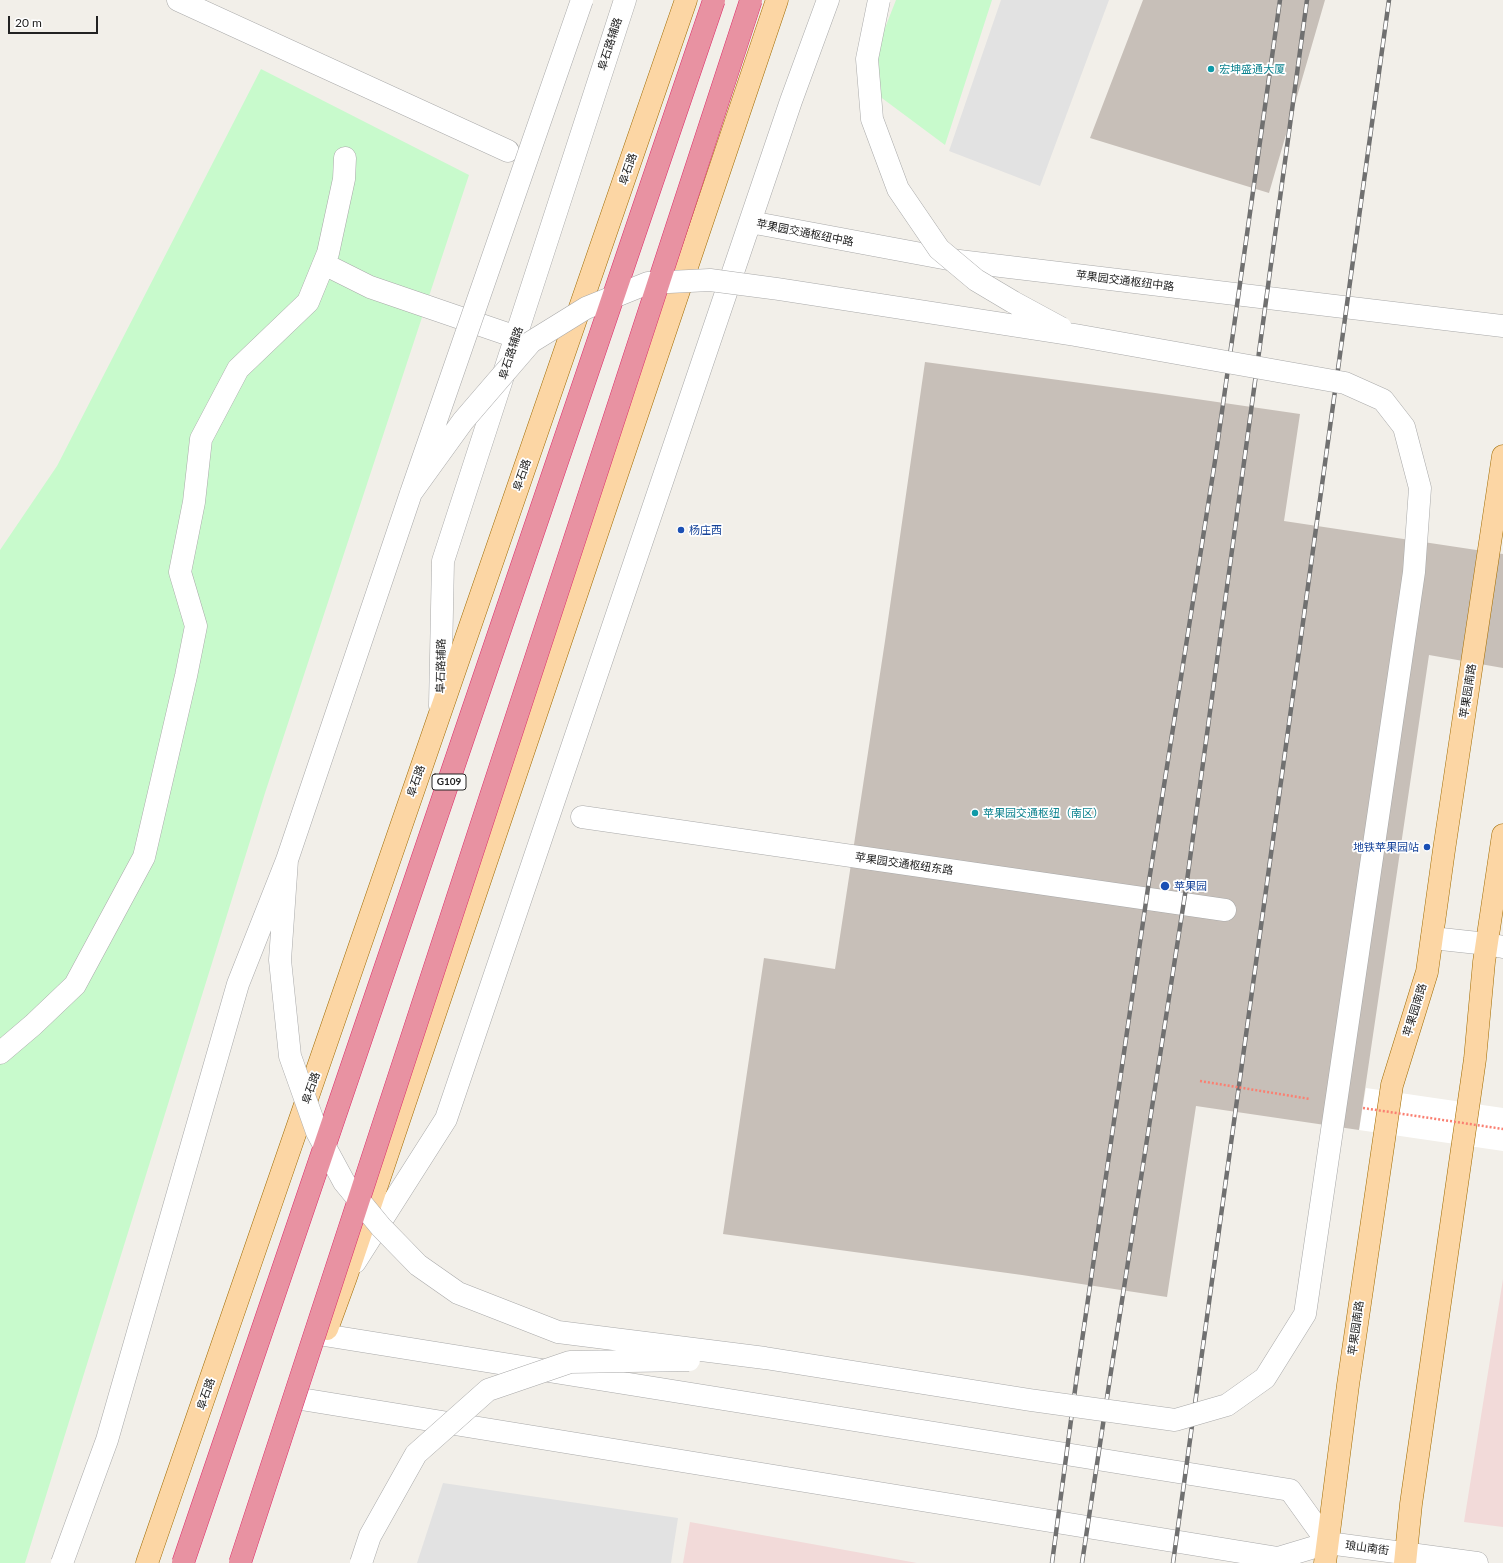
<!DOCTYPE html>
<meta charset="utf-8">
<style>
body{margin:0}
#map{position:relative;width:1503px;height:1563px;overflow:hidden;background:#f2efe9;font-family:Lato,sans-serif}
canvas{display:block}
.scale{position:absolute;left:8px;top:16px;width:90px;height:18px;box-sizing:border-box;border:2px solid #222;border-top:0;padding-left:5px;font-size:12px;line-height:14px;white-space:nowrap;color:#222;-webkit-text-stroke:3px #fff;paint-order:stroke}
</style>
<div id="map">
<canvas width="1503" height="1563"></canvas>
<div class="scale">20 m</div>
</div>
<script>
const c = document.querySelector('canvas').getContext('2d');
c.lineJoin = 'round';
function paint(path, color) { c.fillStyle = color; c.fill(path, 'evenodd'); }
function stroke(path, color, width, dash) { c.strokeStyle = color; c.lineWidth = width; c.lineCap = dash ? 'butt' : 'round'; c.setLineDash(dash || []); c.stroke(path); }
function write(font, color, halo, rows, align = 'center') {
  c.font = font + ' Lato,"Noto Sans SC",sans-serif'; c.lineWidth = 3.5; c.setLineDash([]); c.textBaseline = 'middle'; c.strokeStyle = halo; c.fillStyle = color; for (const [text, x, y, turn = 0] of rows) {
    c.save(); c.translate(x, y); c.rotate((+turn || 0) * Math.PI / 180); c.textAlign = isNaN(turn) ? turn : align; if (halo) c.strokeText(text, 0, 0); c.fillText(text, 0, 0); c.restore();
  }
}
const commercial = new Path2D(`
 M 1503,1279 L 1503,1527 L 1464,1522 Z
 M 690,1522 L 917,1563 L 683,1563 Z`);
const park = new Path2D(`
 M 896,0 L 992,0 L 945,145 L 863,84 Z
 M 261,69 L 469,175 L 265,793 L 25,1563 L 0,1563 L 0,550 L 57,466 Z`);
const parking = new Path2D(`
 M 1001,0 L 1109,0 L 1040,186 L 949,151 Z
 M 443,1483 L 678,1518 L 671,1563 L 417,1563 Z`);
const pier = new Path2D(`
 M 1366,1088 L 1503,1108 L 1503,1151 L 1359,1130 Z`);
const building = new Path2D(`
 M 1143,0 L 1325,0 L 1269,193 L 1090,138 Z
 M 925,362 L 1155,393 L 1300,414 L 1284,521 L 1503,554 L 1503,668 L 1429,655 L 1359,1130 L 1196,1106 L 1167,1297 L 1022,1275 L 723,1234 L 764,958 L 835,969 L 885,641 Z`);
const minor = new Path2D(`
 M 178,0 L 508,151
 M 750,222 L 959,261 L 1503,326
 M 324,264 L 370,287 L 516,337
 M 440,706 L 443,561 L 625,0
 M 582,817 L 1225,910
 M 1432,938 L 1487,944 L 1503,947
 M 0,1053 L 33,1025 L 75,985 L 144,857 L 186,676 L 196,626 L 180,572 L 194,502 L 201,439 L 238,369 L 308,302 L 328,253 L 344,179 L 345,158
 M 355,1262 L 446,1119 L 791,101 L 828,0
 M 324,1335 L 1290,1490 L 1328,1543
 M 301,1399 L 1278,1558 L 1328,1543 L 1477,1563`);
const major = new Path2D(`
 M 327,1329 L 346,1277 L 777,0
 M 147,1563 L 686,0
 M 1325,1563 L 1348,1385 L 1392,1085 L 1427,972 L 1444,850 L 1503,456
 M 1405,1563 L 1411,1504 L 1475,1059 L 1484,962 L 1503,835`);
const rail = new Path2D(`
 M 1052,1563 L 1077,1375 L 1149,881 L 1215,461 L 1280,0
 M 1082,1563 L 1110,1378 L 1186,888 L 1307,0
 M 1173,1563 L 1389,0`);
const pathBridge = new Path2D(`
 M 1200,1081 L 1310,1099
 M 1363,1108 L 1503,1129`);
const minorBridge = new Path2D(`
 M 879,0 L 867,59 L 872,119 L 898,189 L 939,249 L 976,280 L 1013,302 L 1061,328
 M 287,860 L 280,960 L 290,1056 L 317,1132 L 344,1182 L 381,1227 L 418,1265 L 458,1293 L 558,1332 L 765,1358 L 1030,1400 L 1175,1420 L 1227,1405 L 1265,1378 L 1305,1314 L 1414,572 L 1420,488 L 1404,427 L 1383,400 L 1345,383 L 1075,335 L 778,289 L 710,280 L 648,283 L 586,308 L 531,342 L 463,421 L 411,493
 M 62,1563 L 107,1440 L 238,984 L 287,860 L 411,493 L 582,0
 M 361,1563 L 370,1536 L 416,1454 L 488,1390 L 570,1362 L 689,1360`);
const highwayBridge = new Path2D(`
 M 183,1563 L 714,0
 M 240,1563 L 751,0`);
const markers = [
 [1211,69,4,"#0f9aa8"],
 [681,530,4,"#1a4fb4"],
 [975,813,4,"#0f9aa8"],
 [1427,847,4,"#1a4fb4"],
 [1165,886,5,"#1a4fb4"]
];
const shields = [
 [449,782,34]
];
const shieldNames = [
 ["G109",449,782]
];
const streetNames = [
 ["阜石路辅路",610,44,-72],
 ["阜石路",628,169,-71],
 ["苹果园交通枢纽中路",805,233,11],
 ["苹果园交通枢纽中路",1125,281,7],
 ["阜石路辅路",511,353,-72],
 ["阜石路",522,475,-71],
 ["阜石路辅路",441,666,-89],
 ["苹果园南路",1468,691,-81],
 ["阜石路",416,781,-71],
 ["苹果园交通枢纽东路",904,864,8],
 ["苹果园南路",1415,1010,-73],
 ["阜石路",311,1088,-71],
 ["苹果园南路",1356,1328,-82],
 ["阜石路",206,1394,-71],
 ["琅山南街",1367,1548,8]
];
const cultureNames = [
 ["宏坤盛通大厦",1219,69],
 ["苹果园交通枢纽（南区）",983,813]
];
const transitNames = [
 ["杨庄西",689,530],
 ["地铁苹果园站",1419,847,"right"],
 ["苹果园",1174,886]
];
paint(commercial, '#f2dad9');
paint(park, '#c8facc');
paint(parking, '#e2e2e2');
paint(pier, '#fff');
paint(building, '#c7bfb8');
stroke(minor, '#a9a9a9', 23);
stroke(major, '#a06b00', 23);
stroke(minor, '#fff', 22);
stroke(major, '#fcd6a4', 22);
stroke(rail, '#707070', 4.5);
stroke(rail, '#fff', 3, [9]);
stroke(minorBridge, '#a9a9a9', 23, []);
stroke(highwayBridge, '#dc2a67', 23, []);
stroke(pathBridge, '#fa8072', 2.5, [2, 2]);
stroke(minorBridge, '#fff', 22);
stroke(highwayBridge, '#e892a2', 22);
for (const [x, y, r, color] of markers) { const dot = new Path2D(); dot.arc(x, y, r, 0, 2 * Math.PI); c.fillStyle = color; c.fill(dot); stroke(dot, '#fff', 1.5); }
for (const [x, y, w] of shields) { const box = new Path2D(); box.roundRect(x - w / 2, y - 8, w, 16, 3); c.fillStyle = '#fff'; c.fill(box); stroke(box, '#222', 1); }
write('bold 10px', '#222', null, shieldNames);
write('11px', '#222', '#fff', streetNames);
write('11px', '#0d838f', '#fff', cultureNames, 'left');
write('11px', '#164399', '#fff', transitNames, 'left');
</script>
